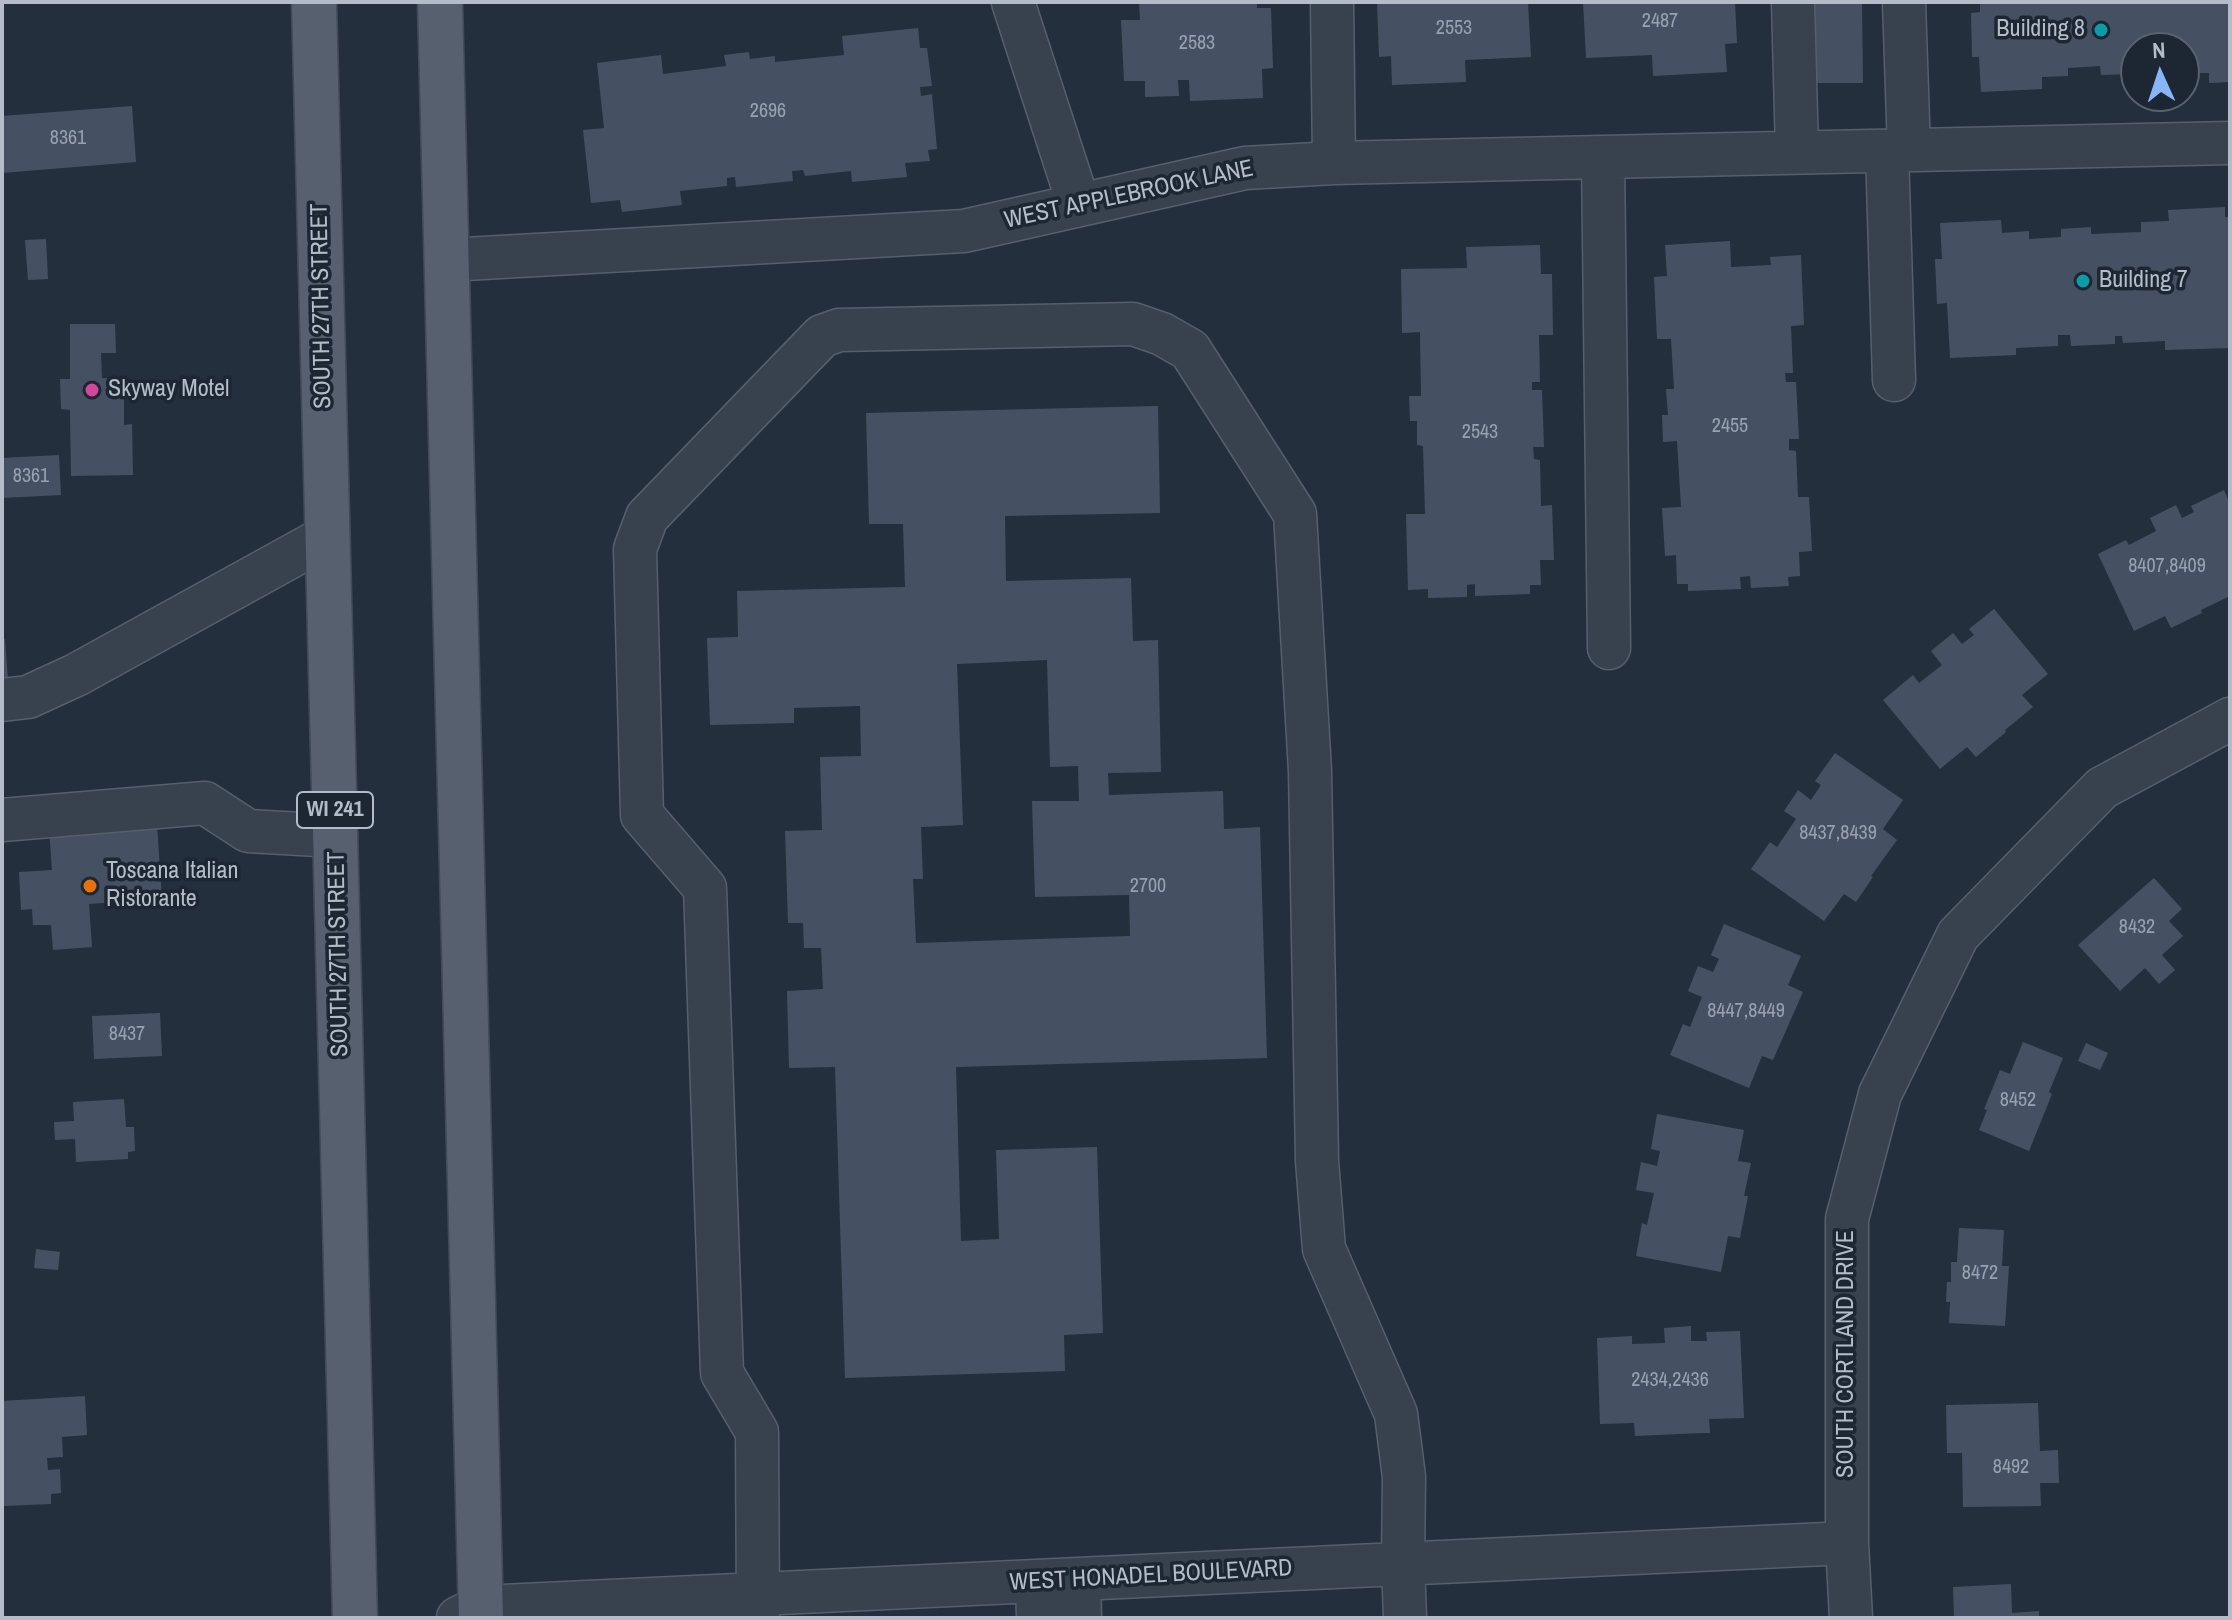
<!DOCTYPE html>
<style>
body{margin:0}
#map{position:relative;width:2232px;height:1620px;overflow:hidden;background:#242f3e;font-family:"Archivo Narrow",sans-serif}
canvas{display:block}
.frame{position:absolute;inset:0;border:4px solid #b4bcc9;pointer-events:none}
.north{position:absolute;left:2120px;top:32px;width:80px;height:80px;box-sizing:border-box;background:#1d2633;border:2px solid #59626f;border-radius:50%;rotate:357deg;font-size:22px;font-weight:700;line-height:32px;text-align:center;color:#b4bcc9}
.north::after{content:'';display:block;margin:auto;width:28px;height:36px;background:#8ab4f8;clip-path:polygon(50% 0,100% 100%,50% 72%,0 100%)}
</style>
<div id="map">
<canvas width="2232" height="1620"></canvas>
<div class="frame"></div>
<div class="north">N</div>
</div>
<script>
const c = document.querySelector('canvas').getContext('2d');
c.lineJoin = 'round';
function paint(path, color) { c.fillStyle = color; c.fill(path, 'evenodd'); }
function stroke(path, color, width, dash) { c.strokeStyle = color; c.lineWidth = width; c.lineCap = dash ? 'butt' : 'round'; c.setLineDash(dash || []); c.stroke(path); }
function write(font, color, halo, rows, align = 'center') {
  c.font = font + ' "Archivo Narrow",sans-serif'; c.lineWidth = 7; c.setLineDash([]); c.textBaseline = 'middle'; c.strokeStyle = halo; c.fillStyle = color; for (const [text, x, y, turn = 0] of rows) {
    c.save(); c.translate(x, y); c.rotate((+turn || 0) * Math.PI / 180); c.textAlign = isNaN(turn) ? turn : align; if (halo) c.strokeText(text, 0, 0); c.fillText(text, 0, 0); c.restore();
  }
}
const building = new Path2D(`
 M 1139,2 L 1257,2 L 1257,8 L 1271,8 L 1273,68 L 1262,69 L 1263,98 L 1190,101 L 1189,80 L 1178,80 L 1179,96 L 1145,97 L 1145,81 L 1124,81 L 1121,20 L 1140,20 Z
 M 1377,2 L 1528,2 L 1531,57 L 1465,60 L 1466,82 L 1392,85 L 1391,56 L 1379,57 Z
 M 1583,2 L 1735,2 L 1737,43 L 1725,44 L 1727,72 L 1653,76 L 1652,55 L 1586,58 Z
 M 1815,2 L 1862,2 L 1863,83 L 1816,83 Z
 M 1980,2 L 2230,2 L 2230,82 L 2209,83 L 2209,73 L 2184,73 L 2184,48 L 2136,48 L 2136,66 L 2130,67 L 2131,74 L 2101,75 L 2100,66 L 2068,68 L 2068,76 L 2042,77 L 2042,89 L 1981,92 L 1979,57 L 1972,57 L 1971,13 L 1980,12 Z
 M 918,28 L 920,48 L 927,48 L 932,86 L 920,87 L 921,96 L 932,94 L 937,149 L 928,150 L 930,161 L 905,163 L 907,177 L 852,182 L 851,171 L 805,176 L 803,170 L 792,171 L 793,181 L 736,187 L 735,177 L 727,178 L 727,186 L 680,191 L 682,205 L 622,212 L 620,200 L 591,203 L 583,130 L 604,128 L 597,63 L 661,55 L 663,74 L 726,66 L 724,55 L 749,52 L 750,59 L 775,56 L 775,62 L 844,55 L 842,36 Z
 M 132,106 L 136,162 L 2,173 L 2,116 Z
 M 2225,207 L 2225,217 L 2230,217 L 2230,348 L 2165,350 L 2165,341 L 2123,343 L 2122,336 L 2115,336 L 2115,344 L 2071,346 L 2070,335 L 2058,335 L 2058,346 L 2016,348 L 2016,355 L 1950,358 L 1947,303 L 1937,304 L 1935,259 L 1942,259 L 1940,223 L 2001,220 L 2002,233 L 2029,231 L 2029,239 L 2061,237 L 2061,229 L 2091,227 L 2091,234 L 2141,232 L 2141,222 L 2169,221 L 2168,210 Z
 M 46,239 L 48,279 L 28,280 L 25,240 Z
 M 1730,241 L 1731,267 L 1771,265 L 1770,257 L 1801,255 L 1804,325 L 1791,326 L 1793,373 L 1785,373 L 1786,382 L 1796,382 L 1799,439 L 1789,439 L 1789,450 L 1796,451 L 1798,497 L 1809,497 L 1812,551 L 1799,552 L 1800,576 L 1788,577 L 1789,586 L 1751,588 L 1750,576 L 1740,577 L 1741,589 L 1688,591 L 1688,584 L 1677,584 L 1676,555 L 1665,556 L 1662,508 L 1681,507 L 1677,441 L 1663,442 L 1662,415 L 1668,415 L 1666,389 L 1674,389 L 1671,339 L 1657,339 L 1654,277 L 1667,276 L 1665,245 Z
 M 1540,245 L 1541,274 L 1552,274 L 1553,335 L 1539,335 L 1540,382 L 1532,382 L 1532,390 L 1542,390 L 1544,447 L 1533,447 L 1534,459 L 1540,460 L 1541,506 L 1552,505 L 1554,560 L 1540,560 L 1541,585 L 1530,585 L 1530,594 L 1475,596 L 1475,584 L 1467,585 L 1467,597 L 1428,598 L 1428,589 L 1408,590 L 1406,514 L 1425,514 L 1423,446 L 1417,445 L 1417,421 L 1410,421 L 1409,396 L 1421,396 L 1420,332 L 1402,333 L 1401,269 L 1467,268 L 1466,247 Z
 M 70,324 L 115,324 L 116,353 L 101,353 L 102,378 L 124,379 L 124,425 L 132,424 L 133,475 L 71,476 L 70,410 L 61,409 L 60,379 L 70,379 Z
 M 1158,406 L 1160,513 L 1005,516 L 1006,581 L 1131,578 L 1133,641 L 1158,640 L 1161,772 L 1108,773 L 1109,795 L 1223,791 L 1224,829 L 1260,827 L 1267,1058 L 956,1067 L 961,1241 L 999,1239 L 996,1150 L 1097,1147 L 1103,1333 L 1064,1335 L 1065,1371 L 845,1378 L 835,1067 L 789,1068 L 787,991 L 823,989 L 821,948 L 804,948 L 803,923 L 788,923 L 785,831 L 822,830 L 820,757 L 861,756 L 860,706 L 794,708 L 794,723 L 710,725 L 707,638 L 738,637 L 737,591 L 905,587 L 903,524 L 869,524 L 866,413 ZM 1047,660 L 1050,767 L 1078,766 L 1079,801 L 1032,801 L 1035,897 L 1129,895 L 1130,936 L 916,943 L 913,879 L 923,879 L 921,827 L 963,825 L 957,664 Z
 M 59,455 L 61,495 L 2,498 L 2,458 Z
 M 2224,490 L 2230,504 L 2230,596 L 2201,610 L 2202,613 L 2171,628 L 2165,616 L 2134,631 L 2098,554 L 2126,540 L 2129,545 L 2156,531 L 2150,518 L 2176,505 L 2182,518 L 2194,512 L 2191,506 Z
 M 1994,609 L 2048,674 L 2022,695 L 2033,707 L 2005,730 L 2006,732 L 1976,757 L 1967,747 L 1940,769 L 1883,700 L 1913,675 L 1919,683 L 1942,665 L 1931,651 L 1953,633 L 1962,644 L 1974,635 L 1969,629 Z
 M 2,639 L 5,639 L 8,680 L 2,681 Z
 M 1835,753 L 1903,800 L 1883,829 L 1897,840 L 1871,876 L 1873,877 L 1856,902 L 1844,894 L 1824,921 L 1751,869 L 1770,842 L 1777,847 L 1796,819 L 1784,811 L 1798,790 L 1811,800 L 1821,785 L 1815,781 Z
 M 157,824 L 162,899 L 89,904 L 92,947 L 53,950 L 51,925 L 33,925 L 32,909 L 21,910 L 19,872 L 52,870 L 49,829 Z
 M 2154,878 L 2182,909 L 2169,921 L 2183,936 L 2162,955 L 2175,970 L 2159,984 L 2145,968 L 2120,991 L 2078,945 Z
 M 1724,924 L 1801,956 L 1788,985 L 1803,992 L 1773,1060 L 1762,1056 L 1749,1088 L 1670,1055 L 1683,1024 L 1690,1027 L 1702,997 L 1688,991 L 1698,966 L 1713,972 L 1719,959 L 1711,955 Z
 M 160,1013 L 162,1056 L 94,1059 L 92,1016 Z
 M 2023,1042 L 2063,1058 L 2049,1092 L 2052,1094 L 2029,1151 L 1979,1130 L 1987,1110 L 1984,1109 L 2000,1070 L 2010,1074 Z
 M 2086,1043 L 2108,1053 L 2100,1070 L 2078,1061 Z
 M 124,1099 L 126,1127 L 134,1127 L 135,1151 L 128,1152 L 128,1159 L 76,1162 L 75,1139 L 55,1140 L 54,1122 L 74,1121 L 73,1102 Z
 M 1657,1114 L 1744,1130 L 1738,1161 L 1751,1163 L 1744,1196 L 1748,1196 L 1740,1238 L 1728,1236 L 1721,1272 L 1636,1256 L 1642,1223 L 1647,1225 L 1654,1193 L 1636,1190 L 1641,1162 L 1657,1166 L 1660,1151 L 1651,1149 Z
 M 1959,1228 L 2004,1230 L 2002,1266 L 2009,1266 L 2005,1326 L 1949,1323 L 1950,1302 L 1946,1302 L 1947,1282 L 1951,1282 L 1951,1262 L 1957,1262 Z
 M 36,1249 L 60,1252 L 58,1270 L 34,1268 Z
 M 1691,1326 L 1691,1341 L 1707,1341 L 1706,1332 L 1740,1331 L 1744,1418 L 1709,1419 L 1710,1433 L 1702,1433 L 1635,1436 L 1634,1423 L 1600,1424 L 1597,1338 L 1632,1336 L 1632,1344 L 1665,1343 L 1664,1328 Z
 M 85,1396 L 87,1435 L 62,1437 L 63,1457 L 47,1458 L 48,1470 L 60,1469 L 61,1493 L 51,1494 L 51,1504 L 4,1506 L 2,1401 Z
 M 2038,1403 L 2040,1451 L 2058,1450 L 2059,1483 L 2040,1483 L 2041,1506 L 1963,1507 L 1962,1453 L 1947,1453 L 1946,1405 Z
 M 2011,1584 L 2012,1613 L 2039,1611 L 2039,1618 L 1954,1618 L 1953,1587 Z`);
const minor = new Path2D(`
 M 1013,2 L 1079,205
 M 1332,2 L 1334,163
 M 1793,2 L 1797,152
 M 1904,2 L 1909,150
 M 1887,151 L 1894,380
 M 1603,158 L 1609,648
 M 447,260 L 964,231 L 1245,168 L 1334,163 L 2230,143
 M 2,700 L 28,697 L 76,675 L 328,536
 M 2,820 L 205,803 L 248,831 L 336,836
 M 1079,1579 L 1080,1618
 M 1037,1581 L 1038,1618
 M 458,1618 L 481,1607 L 1847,1543
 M 758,1618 L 757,1432 L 722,1373 L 705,888 L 642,815 L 635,549 L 647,517 L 822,336 L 839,330 L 1133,324 L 1162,334 L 1190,350 L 1295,514 L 1310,771 L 1317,1161 L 1324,1249 L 1396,1414 L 1404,1477 L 1403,1564 L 1405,1618
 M 1851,1618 L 1847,1543 L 1847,1219 L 1880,1094 L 1958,935 L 2102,788 L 2230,719`);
const major = new Path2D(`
 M 314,2 L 355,1618
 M 440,2 L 481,1618`);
const markers = [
 [2101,30,8,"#0f9aa8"],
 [2083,281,8,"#0f9aa8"],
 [92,390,8,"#d1479c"],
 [90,886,8,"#e8710a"]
];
const numberNames = [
 ["2487",1660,22],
 ["2553",1454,29],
 ["2583",1197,44],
 ["2696",768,112],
 ["8361",68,139],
 ["2455",1730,427],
 ["2543",1480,433],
 ["8361",31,477],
 ["8407,8409",2167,567],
 ["8437,8439",1838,834],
 ["2700",1148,887],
 ["8432",2137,928],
 ["8447,8449",1746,1012],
 ["8437",127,1035],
 ["8452",2018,1101],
 ["8472",1980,1274],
 ["2434,2436",1670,1381],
 ["8492",2011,1468]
];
const shields = [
 [335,810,76]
];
const shieldNames = [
 ["WI 241",335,810]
];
const poiNames = [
 ["Building 8",2085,30,"right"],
 ["Building 7",2099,281],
 ["Skyway Motel",108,390],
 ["Toscana Italian",106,872],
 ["Ristorante",106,900]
];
const streetNames = [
 ["WEST APPLEBROOK LANE",1129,195,-12],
 ["SOUTH 27TH STREET",322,306,-91],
 ["SOUTH 27TH STREET",339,954,-91],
 ["SOUTH CORTLAND DRIVE",1847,1354,-90],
 ["WEST HONADEL BOULEVARD",1151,1576,-3]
];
paint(building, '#455162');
stroke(minor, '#565f6c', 45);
stroke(major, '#414a57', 47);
stroke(minor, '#38414e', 42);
stroke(major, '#56606e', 44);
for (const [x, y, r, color] of markers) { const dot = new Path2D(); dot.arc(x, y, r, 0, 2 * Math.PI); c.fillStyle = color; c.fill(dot); stroke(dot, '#1d2633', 3); }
write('20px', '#98a1af', null, numberNames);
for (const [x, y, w] of shields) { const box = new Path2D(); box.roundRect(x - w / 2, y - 18, w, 36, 6); c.fillStyle = '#1d2633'; c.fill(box); stroke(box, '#b4bcc9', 2); }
write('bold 22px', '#b4bcc9', null, shieldNames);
write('24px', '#b4bcc9', '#1d2633', poiNames, 'left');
write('24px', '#b4bcc9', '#1d2633', streetNames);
</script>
